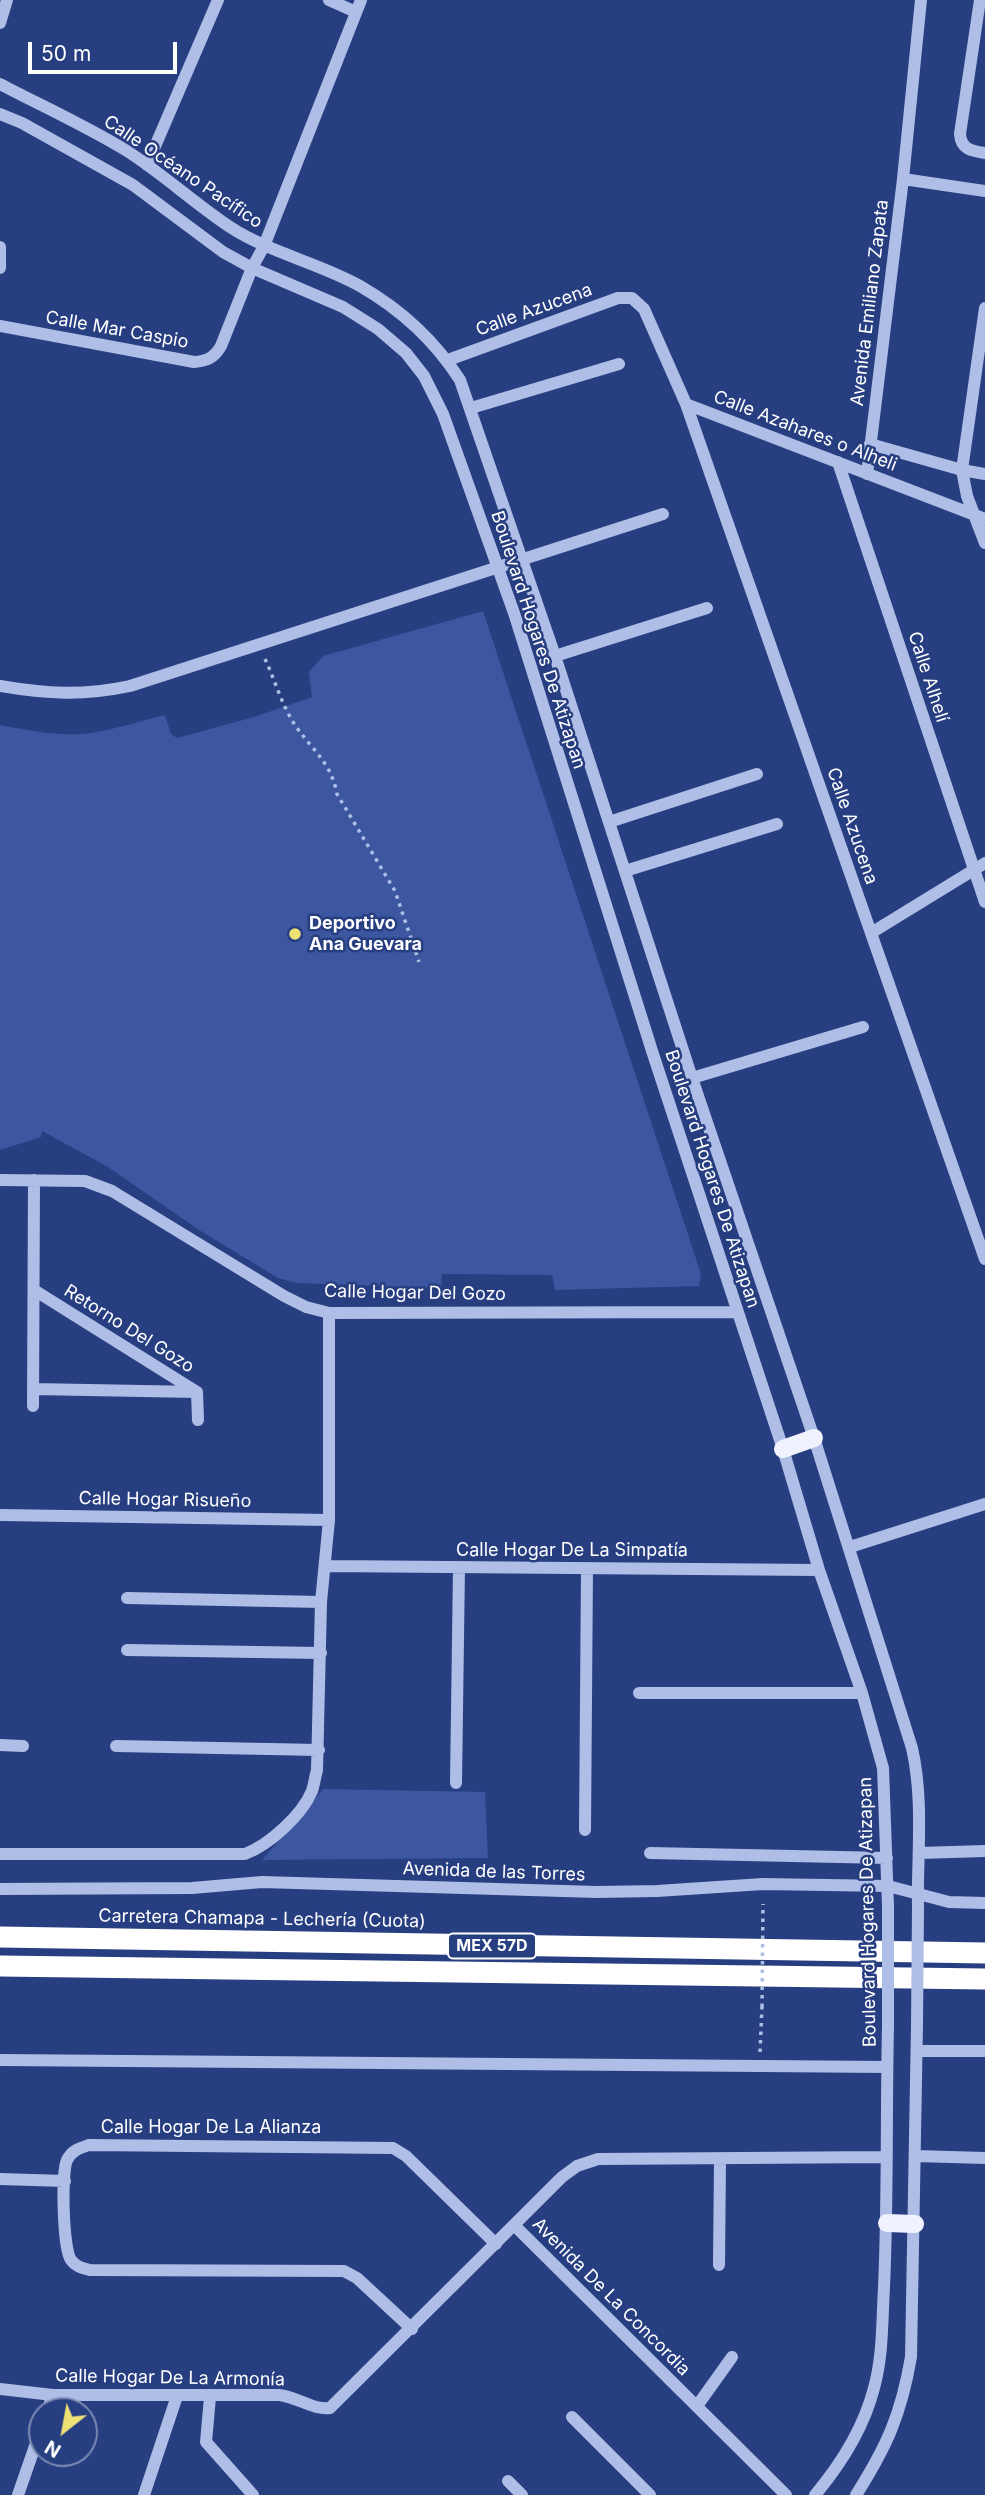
<!DOCTYPE html>
<meta charset="utf-8">
<style>
body{margin:0}
#map{position:relative;width:985px;height:2495px;overflow:hidden;background:#273e81;font-family:Inter,sans-serif}
canvas{display:block}
.north{position:absolute;left:28px;top:2397px;width:70px;height:70px;box-sizing:border-box;background:#273e81;border:2px solid #7d8bb3;border-radius:50%;rotate:211deg;font-size:19px;font-weight:700;line-height:28px;text-align:center;color:#fff}
.north::after{content:'';display:block;margin:auto;width:24px;height:32px;background:#eee275;clip-path:polygon(50% 0,100% 100%,50% 72%,0 100%)}
.scale{position:absolute;left:28px;top:42px;width:149px;height:32px;box-sizing:border-box;border:4px solid #fff;border-top:0;padding-left:9px;font-size:21px;line-height:24px;white-space:nowrap;color:#fff;-webkit-text-stroke:5px #273e81;paint-order:stroke}
</style>
<div id="map">
<canvas width="985" height="2495"></canvas>
<div class="north">N</div>
<div class="scale">50 m</div>
</div>
<script>
const c = document.querySelector('canvas').getContext('2d');
c.lineJoin = 'round';
function paint(path, color) { c.fillStyle = color; c.fill(path, 'evenodd'); }
function stroke(path, color, width, dash) { c.strokeStyle = color; c.lineWidth = width; c.lineCap = dash ? 'butt' : 'round'; c.setLineDash(dash || []); c.stroke(path); }
function write(font, color, halo, rows, align = 'center') {
  c.font = font + ' Inter,sans-serif'; c.lineWidth = 5; c.setLineDash([]); c.textBaseline = 'middle'; c.strokeStyle = halo; c.fillStyle = color; for (const [text, x, y, turn = 0] of rows) {
    c.save(); c.translate(x, y); c.rotate((+turn || 0) * Math.PI / 180); c.textAlign = isNaN(turn) ? turn : align; if (halo) c.strokeText(text, 0, 0); c.fillText(text, 0, 0); c.restore();
  }
}
const green = new Path2D(`
 M 483,611 L 701,1274 L 699,1286 L 555,1290 L 552,1275 L 442,1274 L 441,1288 L 297,1283 L 278,1278 L 199,1230 L 108,1167 L 42,1131 L 41,1137 L 0,1150 L 0,725 C 32,731 64,738 97,732 C 120,728 143,720 165,715 L 171,734 L 177,738 L 254,717 L 312,697 L 309,672 L 323,656 Z
 M 323,1789 L 485,1792 L 488,1858 L 262,1860 Z`);
const path = new Path2D(`
 M 265,659 C 275,680 282,706 295,725 C 312,750 331,762 337,794 L 395,891 L 419,962
 M 760,2052 L 762,2007`);
const minor = new Path2D(`
 M 329,0 L 356,12
 M 980,0 L 960,134 C 961,149 971,151 985,153
 M 0,23 L 7,0
 M 0,84 C 42,106 86,126 127,151 C 163,174 194,203 230,227 C 270,253 319,263 360,286 C 400,309 435,341 460,380 L 555,656 L 692,1078 L 814,1438 L 912,1748 C 924,1801 917,1854 918,1908
 M 0,114 L 22,123 L 133,185 L 223,252 L 252,268 L 343,307 L 378,329 L 406,353 L 424,376 L 443,414 L 514,613 L 653,1054 L 783,1449 L 819,1570 L 862,1693 L 883,1768 L 888,1906
 M 147,165 L 218,0
 M 903,179 L 985,191
 M 0,247 L 0,268
 M 985,308 L 962,470 L 967,496 L 985,543
 M 0,326 L 194,362 C 207,361 214,358 221,346 L 252,268 L 264,246 L 361,0
 M 448,360 L 618,298 L 632,298 L 644,309 L 686,404 L 985,519
 M 686,404 L 985,1259
 M 471,408 L 619,364
 M 870,444 L 962,470 L 985,474
 M 838,462 L 985,902
 M 867,474 L 903,179 L 921,0
 M 555,656 L 707,608
 M 0,686 C 47,694 83,696 130,686 L 663,514
 M 609,822 L 757,774
 M 625,871 L 777,824
 M 871,933 L 985,863
 M 692,1078 L 863,1027
 M 0,1180 L 85,1181 L 112,1191 L 284,1296 L 306,1307 L 329,1313 L 737,1312
 M 34,1290 L 197,1392
 M 33,1389 L 197,1392
 M 197,1392 L 198,1420
 M 33,1406 L 34,1180
 M 0,1515 L 329,1520
 M 850,1547 L 985,1504
 M 325,1566 L 819,1570
 M 127,1598 L 321,1602
 M 127,1650 L 321,1653
 M 639,1693 L 862,1693
 M 0,1745 L 23,1746
 M 116,1746 L 319,1750
 M 456,1783 L 459,1567
 M 585,1830 L 587,1568
 M 650,1853 L 887,1858
 M 919,1853 L 985,1851
 M 0,1854 L 245,1854 C 269,1845 302,1815 312,1791 C 314,1785 315,1777 317,1770 L 321,1602 L 329,1520 L 329,1313
 M 0,1889 L 192,1888 L 262,1882 L 597,1892 L 657,1891 L 763,1884 L 888,1886 L 949,1902 L 985,1903
 M 917,2051 L 985,2051
 M 0,2060 L 887,2067
 M 916,2156 L 985,2158
 M 0,2179 L 65,2181
 M 514,2225 L 786,2495
 M 719,2265 L 720,2159
 M 412,2329 L 357,2278 L 344,2271 L 90,2270 C 83,2268 76,2267 71,2260 C 63,2249 61,2174 67,2160 C 72,2150 80,2148 89,2145 L 393,2148 L 406,2156 L 496,2244
 M 0,2389 L 53,2395 L 279,2395 C 298,2397 312,2410 330,2408 L 562,2177 L 577,2166 L 598,2159 L 886,2157
 M 210,2397 L 206,2442 L 253,2495
 M 697,2406 L 732,2357
 M 47,2411 L 53,2395
 M 572,2417 L 650,2495
 M 508,2481 L 522,2495
 M 18,2495 L 42,2426
 M 144,2495 L 177,2396
 M 815,2495 C 841,2464 864,2427 874,2388 C 883,2356 882,2321 884,2287 C 888,2200 886,2113 888,2026
 M 856,2495 C 887,2446 901,2415 911,2357 L 917,2025`);
const major = new Path2D(`
 M 783,1449 L 814,1438
 M 887,2223 L 915,2224`);
const highway = new Path2D(`
 M 0,1937 L 985,1953
 M 0,1966 L 985,1979`);
const pathBridge = new Path2D(`
 M 762,2007 L 763,1904`);
const minorBridge = new Path2D(`
 M 888,1906 L 888,2026
 M 917,2025 L 918,1908`);
const markers = [
 [295,934,7,"#eee275"]
];
const shields = [
 [492,1946,88]
];
const shieldNames = [
 ["MEX 57D",492,1946]
];
const streetNames = [
 ["Calle Océano Pacífico",183,172,34],
 ["Avenida Emiliano Zapata",870,303,-83],
 ["Calle Azucena",534,310,-20],
 ["Calle Mar Caspio",117,330,10],
 ["Calle Azahares o Alheli",805,431,21],
 ["Boulevard Hogares De Atizapan",538,640,72],
 ["Calle Alhelí",928,677,72],
 ["Calle Azucena",852,826,71],
 ["Boulevard Hogares De Atizapan",712,1179,72],
 ["Calle Hogar Del Gozo",415,1293,1],
 ["Retorno Del Gozo",129,1329,32],
 ["Calle Hogar Risueño",165,1500,1],
 ["Calle Hogar De La Simpatía",572,1551],
 ["Avenida de las Torres",494,1872,2],
 ["Boulevard Hogares De Atizapan",868,1912,-91],
 ["Carretera Chamapa - Lechería (Cuota)",262,1919,1],
 ["Calle Hogar De La Alianza",211,2128],
 ["Avenida De La Concordia",611,2297,45],
 ["Calle Hogar De La Armonía",170,2378,1]
];
const poiNames = [
 ["Deportivo",309,924],
 ["Ana Guevara",309,945]
];
paint(green, '#3c569f');
stroke(path, '#afbee6', 3.5, [3.5, 5]);
stroke(minor, '#afbee6', 12);
stroke(major, '#f0f3fd', 18);
stroke(highway, '#fff', 21);
stroke(pathBridge, '#afbee6', 3.5, [3.5, 5]);
stroke(minorBridge, '#afbee6', 12);
for (const [x, y, r, color] of markers) { const dot = new Path2D(); dot.arc(x, y, r, 0, 2 * Math.PI); c.fillStyle = color; c.fill(dot); stroke(dot, '#273e81', 2.5); }
for (const [x, y, w] of shields) { const box = new Path2D(); box.roundRect(x - w / 2, y - 12.5, w, 25, 5); c.fillStyle = '#273e81'; c.fill(box); stroke(box, '#fff', 2); }
write('bold 16px', '#fff', null, shieldNames);
write('18px', '#fff', '#273e81', streetNames);
write('bold 18px', '#fff', '#273e81', poiNames, 'left');
</script>
